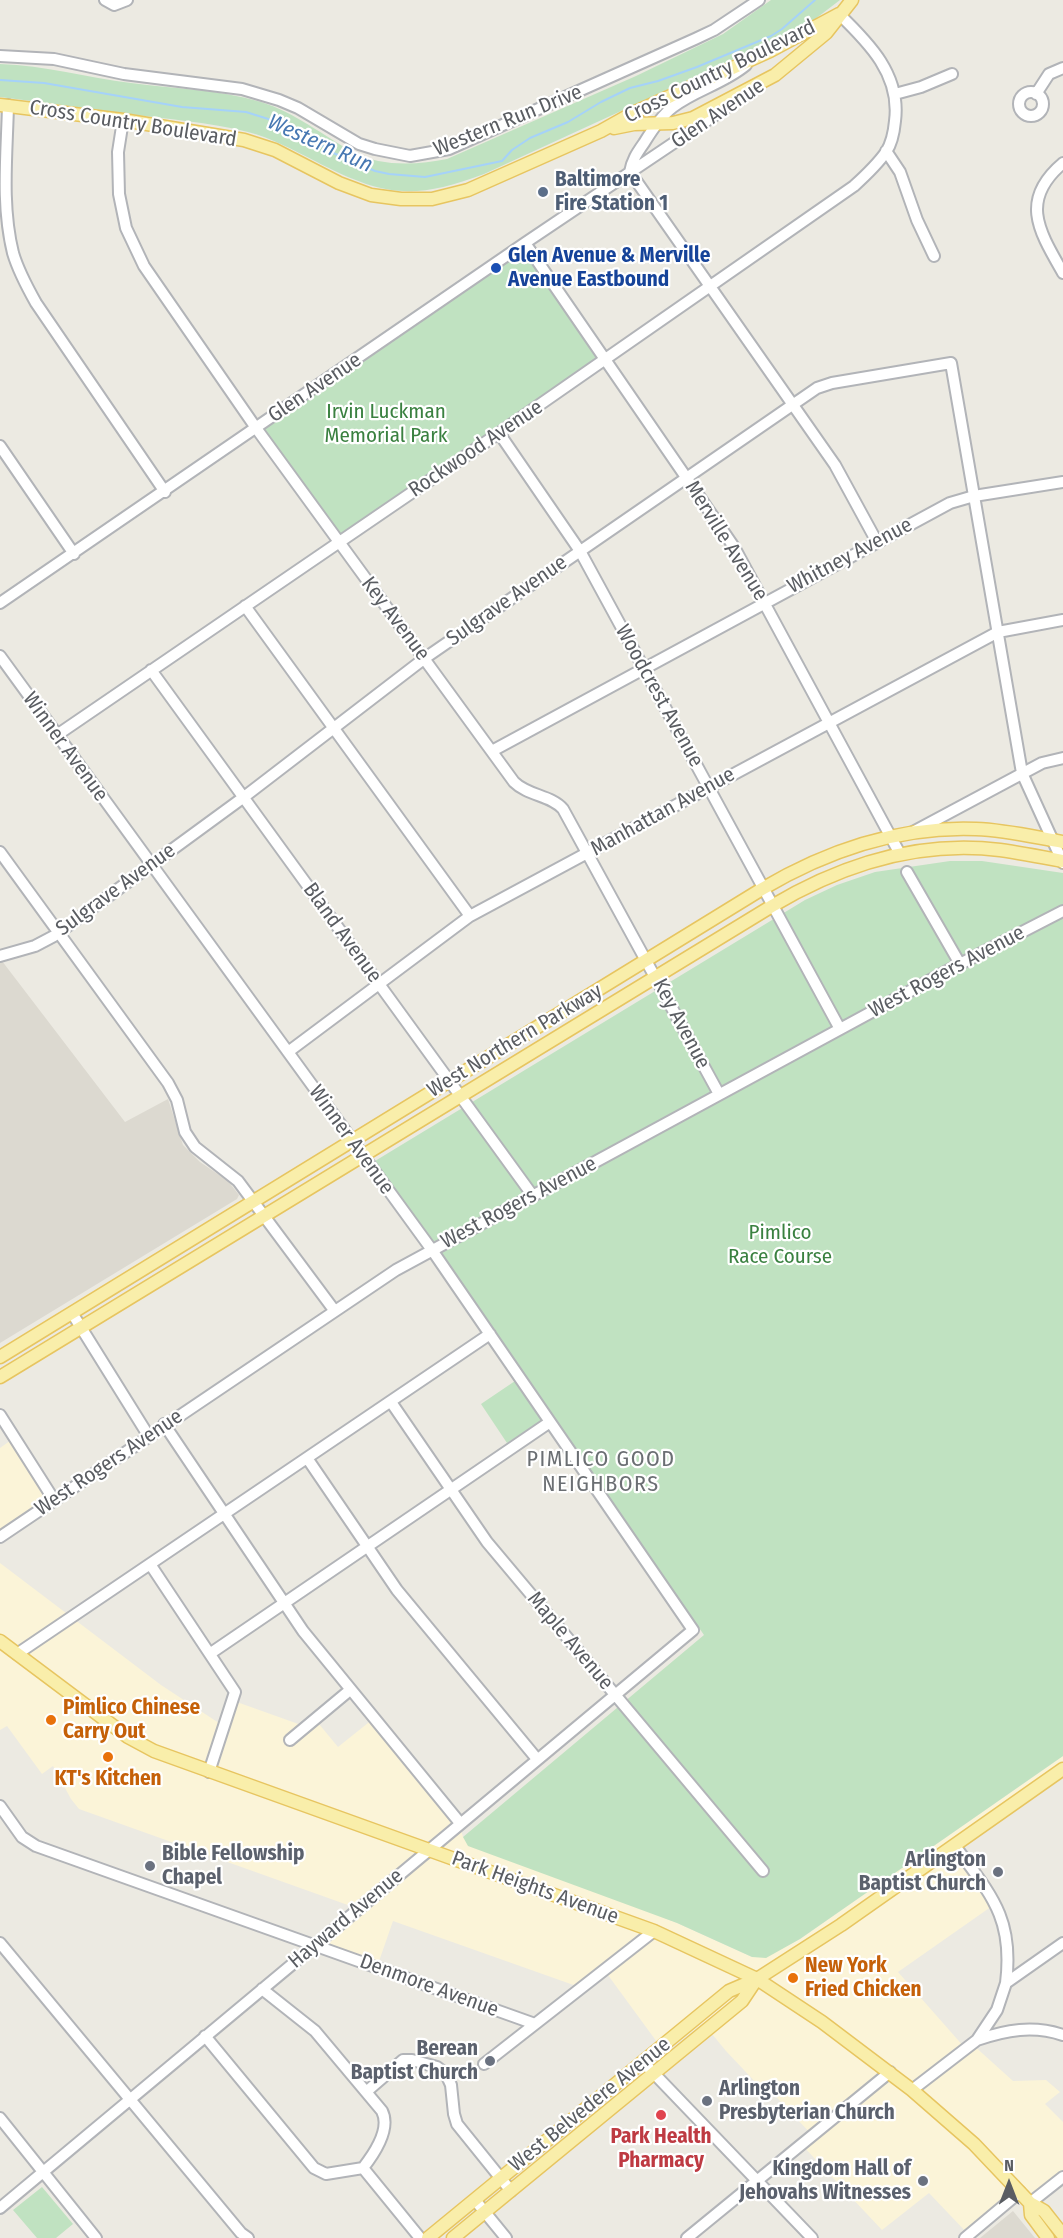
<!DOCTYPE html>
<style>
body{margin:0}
#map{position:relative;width:1063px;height:2238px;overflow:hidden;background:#eceae2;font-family:"Fira Sans Condensed",sans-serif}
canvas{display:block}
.north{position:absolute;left:979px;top:2154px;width:60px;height:60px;-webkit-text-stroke:4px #fff;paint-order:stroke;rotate:0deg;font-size:16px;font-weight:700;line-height:24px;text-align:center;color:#5a5d62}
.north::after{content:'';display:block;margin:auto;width:21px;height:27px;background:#5a5d62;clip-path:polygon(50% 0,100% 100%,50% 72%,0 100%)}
</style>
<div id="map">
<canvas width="1063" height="2238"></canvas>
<div class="north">N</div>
</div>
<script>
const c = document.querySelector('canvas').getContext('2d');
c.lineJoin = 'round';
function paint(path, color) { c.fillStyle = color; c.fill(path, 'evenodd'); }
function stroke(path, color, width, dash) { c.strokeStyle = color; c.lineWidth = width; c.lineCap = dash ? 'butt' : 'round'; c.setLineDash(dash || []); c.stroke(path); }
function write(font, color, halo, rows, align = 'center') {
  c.font = font + ' "Fira Sans Condensed",sans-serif'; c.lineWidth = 4.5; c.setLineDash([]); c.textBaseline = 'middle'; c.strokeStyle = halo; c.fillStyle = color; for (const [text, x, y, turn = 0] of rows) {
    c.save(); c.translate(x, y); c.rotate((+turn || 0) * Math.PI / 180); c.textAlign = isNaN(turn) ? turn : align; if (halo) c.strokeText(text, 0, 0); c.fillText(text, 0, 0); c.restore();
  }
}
const commercial = new Path2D(`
 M 14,1438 L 53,1503 L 0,1538 L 0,1448 Z
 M 0,1563 L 161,1685 L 225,1727 L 234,1701 L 304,1726 L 314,1718 L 338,1747 L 373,1719 L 459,1823 L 463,1837 L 677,1923 L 752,1957 L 785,1947 L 800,1939 L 1063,1756 L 1063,1769 L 954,1846 L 995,1904 L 898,1972 L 965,2048 L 972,2044 L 1013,2081 L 1046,2080 L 1060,2092 L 1045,2104 L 1063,2122 L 1063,2177 L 1036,2198 L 1023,2196 L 969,2235 L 929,2193 L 882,2230 L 802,2145 L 813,2136 L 765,2085 L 761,2088 L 726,2051 L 703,2023 L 665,2053 L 605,1971 L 582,1988 L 393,1921 L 377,1967 L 317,1945 L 359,1909 L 79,1809 L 71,1799 L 53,1766 L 42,1774 L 7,1726 L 0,1730 Z`);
const education = new Path2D(`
 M 2,961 L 125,1122 L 168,1099 L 183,1145 L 200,1162 L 228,1181 L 239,1195 L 237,1199 L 0,1343 L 0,962 Z
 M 1013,2211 L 1035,2238 L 980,2238 Z`);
const green = new Path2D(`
 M 771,0 L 840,0 L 806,26 L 484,174 C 413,201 382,196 315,161 C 293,150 272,138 248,132 C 209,122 167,119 127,114 C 84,108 42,102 0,97 L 0,64 C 45,65 87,78 131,83 C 175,89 218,89 261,102 C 296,113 322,135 353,152 C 381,167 417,165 447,159 L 636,76 L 723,34 Z
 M 523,250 L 600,359 L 340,537 L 262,429 Z
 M 950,861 L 982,861 L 1063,873 L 1063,1756 L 800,1939 L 766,1958 L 752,1957 L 677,1923 L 468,1846 L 463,1837 L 704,1635 L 442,1254 L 375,1161 L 805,900 L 837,885 L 875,872 Z
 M 515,1381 L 542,1421 L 507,1443 L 481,1404 Z
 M 42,2187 L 73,2224 L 56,2238 L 37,2238 L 13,2210 Z`);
const stream = new Path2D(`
 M 0,80 L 44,83 L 182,107 L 246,112 L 281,123 L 298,134 L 323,146 L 331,152 L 375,171 L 389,174 L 425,177 L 502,161 L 512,150 L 530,138 L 568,122 L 601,102 L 630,88 L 658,81 L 697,67 L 771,36 L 782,29 L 815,0`);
const minor = new Path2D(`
 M 105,0 L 114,5 L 127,0
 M 0,56 L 54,59 L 124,74 L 242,89 L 279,100 L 298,108 L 359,144 L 375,149 L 410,156 L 449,149 L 695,39 L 714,30 L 759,0
 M1019 104a12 12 0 1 1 24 0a12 12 0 1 1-24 0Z
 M 895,94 L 921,87 L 952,74
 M 1036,94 L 1049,74 L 1063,68
 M 8,105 C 7,153 1,205 13,253 C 18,270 27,287 36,303 L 165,492
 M 123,120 L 118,152 L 119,194 L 126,228 L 144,266 L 256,428 L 514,782 C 528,796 551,795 563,809 L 719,1094
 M 886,151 L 900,172 L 917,220 L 934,256
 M 1063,163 C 1019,200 1039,231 1063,273
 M 630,172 L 835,465 L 877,542
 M 630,172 C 632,160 637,153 644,143 C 652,130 661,116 673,107 C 695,90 723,84 746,65
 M 525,243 L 734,547 L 900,854
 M 499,433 L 580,551 L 840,1029
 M 0,446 L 74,554
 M 0,603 L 525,243 L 742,97
 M 245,606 L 470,916
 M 0,656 L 432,1250 L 693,1630 L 0,2208
 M 151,670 L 533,1196
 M 57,735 L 499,433 L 854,186 C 865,176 877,165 886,152 C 892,143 894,132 895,121 C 901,75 869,43 839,14
 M 492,751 L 950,503 L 974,496 L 1063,482
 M 913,832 L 1042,763 L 1063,758
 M 0,852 L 168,1083 L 177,1100 L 185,1132 L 195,1147 L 238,1181 L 334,1310
 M 907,872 L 960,964
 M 0,956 L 35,946 L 54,936 L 244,797 L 425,658 L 817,388 L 832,383 L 951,363 L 1022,773 L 1063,863
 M 288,1052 L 470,916 L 998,632 L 1063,620
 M 72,1313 L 148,1435
 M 391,1402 L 487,1542 L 763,1871
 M 0,1415 L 54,1500
 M 164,1424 L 303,1631 L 460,1823
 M 307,1458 L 397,1590 L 537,1759
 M 0,1537 L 396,1270 L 960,964 L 1063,911
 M 150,1564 L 235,1692 L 209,1772
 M 211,1653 L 550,1422
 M 17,1654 L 490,1334
 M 290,1740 L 350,1690
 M 0,1806 L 22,1837 L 36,1846 L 535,2024
 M 955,1846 C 991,1895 1014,1918 1006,1983
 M 0,1943 L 241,2233 L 248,2238
 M 262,1989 L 315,2031 L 382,2111 C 391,2129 374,2154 363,2168
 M 205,2036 L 314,2168 L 326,2174 L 363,2168
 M 977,2040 C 1006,2030 1033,2025 1063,2035
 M 643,2062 L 812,2238
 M 484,2064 L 654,1931
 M 912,2090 L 977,2040 L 997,2010 L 1006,1983 L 1063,1943
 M 366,2092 L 403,2060 L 412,2060 L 437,2067 L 446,2074 L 451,2085 L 454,2114 L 457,2124 L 511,2191
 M 0,2118 L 96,2238
 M 363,2168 L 420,2238
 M 475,2200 L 506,2238
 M 1030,2203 L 1063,2177
 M 687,2238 L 890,2072
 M 965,2238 L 1020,2192`);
const major = new Path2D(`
 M 0,105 L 123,120 L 244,140 L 275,150 L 339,183 L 371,195 L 401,199 L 432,199 L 468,190 L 601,131 L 633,113 L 770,51 L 839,14
 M 614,128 L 634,124 L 673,123 L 693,118 L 775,75 L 826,33 L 852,0
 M 0,1357 L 762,889 C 828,850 899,826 976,829 C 1006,830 1034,837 1063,842
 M 0,1377 L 772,906 C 841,865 918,840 1000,850 C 1021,853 1042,857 1063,861
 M 0,1641 L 128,1737 L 154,1751 L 654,1931 L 757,1979 L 822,2022 L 912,2090 L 974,2144 L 1030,2203 L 1044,2211 L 1063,2235
 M 1030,2203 L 1031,2215 L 1048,2238
 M 428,2238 L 729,1991 L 757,1979 L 841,1925 L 1063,1769
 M 453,2238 L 742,2001 L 756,1980`);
const markers = [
 [543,192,6,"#5c6f8a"],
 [496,268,6,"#1a4fb4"],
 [51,1720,6,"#e8710a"],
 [108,1757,6,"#e8710a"],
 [150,1866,6,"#6b7280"],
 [998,1872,6,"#6b7280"],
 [793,1978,6,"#e8710a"],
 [490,2061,6,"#6b7280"],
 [707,2101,6,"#6b7280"],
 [661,2115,6,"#e0444e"],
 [923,2181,6,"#6b7280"]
];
const streetNames = [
 ["Cross Country Boulevard",720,72,-26],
 ["Glen Avenue",718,114,-34],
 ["Western Run Drive",508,121,-22],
 ["Cross Country Boulevard",133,124,9],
 ["Glen Avenue",315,388,-34],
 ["Rockwood Avenue",476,449,-34],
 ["Merville Avenue",726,541,58],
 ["Whitney Avenue",850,556,-28],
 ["Sulgrave Avenue",507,601,-35],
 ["Key Avenue",395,619,53],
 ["Woodcrest Avenue",659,696,61],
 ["Winner Avenue",65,747,54],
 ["Manhattan Avenue",663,812,-29],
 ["Sulgrave Avenue",116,890,-36],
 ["Bland Avenue",342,933,54],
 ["West Rogers Avenue",947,972,-28],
 ["Key Avenue",681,1024,62],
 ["West Northern Parkway",515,1041,-31],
 ["Winner Avenue",351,1140,54],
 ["West Rogers Avenue",519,1203,-28],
 ["West Rogers Avenue",109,1463,-34],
 ["Maple Avenue",570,1641,50],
 ["Park Heights Avenue",535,1888,20],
 ["Hayward Avenue",346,1919,-40],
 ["Denmore Avenue",429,1986,20],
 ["West Belvedere Avenue",590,2105,-39]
];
const serviceNames = [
 ["Baltimore",555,180],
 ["Fire Station 1",555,204]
];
const transitNames = [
 ["Glen Avenue & Merville",508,256],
 ["Avenue Eastbound",508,280]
];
const parkNames = [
 ["Irvin Luckman",386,412],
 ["Memorial Park",386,436],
 ["Pimlico",780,1233],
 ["Race Course",780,1257]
];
const foodNames = [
 ["Pimlico Chinese",63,1708],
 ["Carry Out",63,1732],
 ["KT's Kitchen",108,1779,"center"],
 ["New York",805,1966],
 ["Fried Chicken",805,1990]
];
const worshipNames = [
 ["Bible Fellowship",162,1854,"left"],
 ["Chapel",162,1878,"left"],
 ["Arlington",986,1860],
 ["Baptist Church",986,1884],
 ["Berean",478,2049],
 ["Baptist Church",478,2073],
 ["Arlington",719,2089,"left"],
 ["Presbyterian Church",719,2113,"left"],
 ["Kingdom Hall of",911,2169],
 ["Jehovahs Witnesses",911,2193]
];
const healthNames = [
 ["Park Health",661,2137],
 ["Pharmacy",661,2161]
];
const waterNames = [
 ["Western Run",320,144,24]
];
const neighbourhoodNames = [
 ["PIMLICO GOOD",601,1460],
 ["NEIGHBORS",601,1485]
];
paint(commercial, '#fbf4d8');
paint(education, '#dcd9d0');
paint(green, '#c0e2c1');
stroke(stream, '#a5d2f9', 2);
stroke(minor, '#b2b4b8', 14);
stroke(major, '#e7c560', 15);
stroke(minor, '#fff', 10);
stroke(major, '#f9eeaa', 12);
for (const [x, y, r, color] of markers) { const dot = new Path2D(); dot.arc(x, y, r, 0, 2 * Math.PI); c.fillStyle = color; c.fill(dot); stroke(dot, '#fff', 2); }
write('21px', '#5a5d62', '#fff', streetNames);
write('bold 21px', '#4e5e75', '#fff', serviceNames, 'left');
write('bold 21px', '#164399', '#fff', transitNames, 'left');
write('21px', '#3a8140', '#fff', parkNames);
write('bold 21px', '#c56008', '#fff', foodNames, 'left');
write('bold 21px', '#5b616d', '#fff', worshipNames, 'right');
write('bold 21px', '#be3a42', '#fff', healthNames);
write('italic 22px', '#4778b2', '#fff', waterNames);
c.letterSpacing = '1.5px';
write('22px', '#6b6f73', '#fff', neighbourhoodNames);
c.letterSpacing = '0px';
</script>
